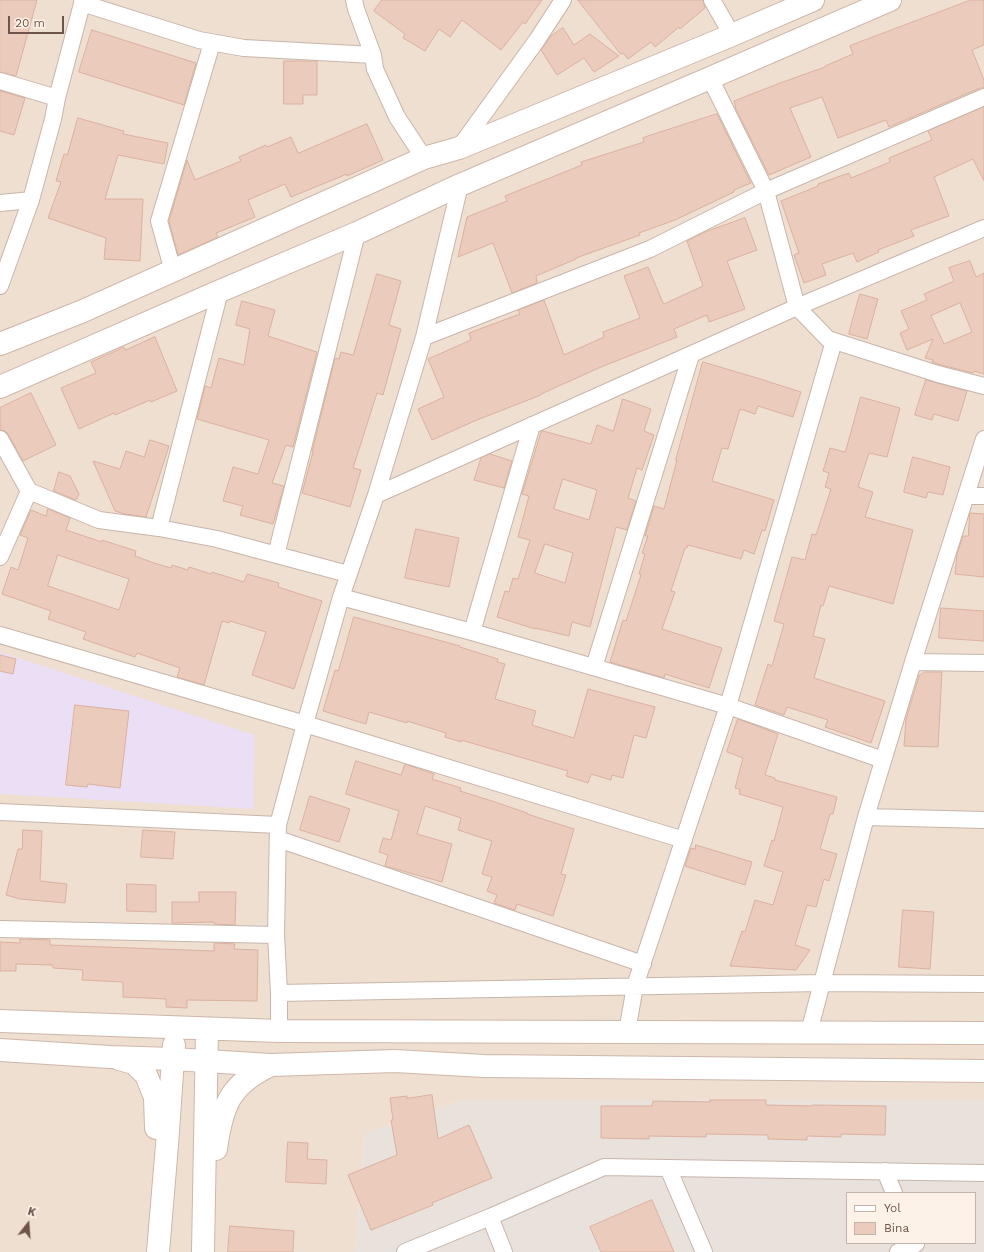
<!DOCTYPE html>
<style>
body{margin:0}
#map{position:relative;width:984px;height:1252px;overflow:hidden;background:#f9eee2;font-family:"Work Sans",sans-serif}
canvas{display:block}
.legend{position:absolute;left:846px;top:1192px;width:130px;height:52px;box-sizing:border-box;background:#fcf2e7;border:1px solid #c3b3a9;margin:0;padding:5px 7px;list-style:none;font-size:12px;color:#6d554b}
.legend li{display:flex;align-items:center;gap:8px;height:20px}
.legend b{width:20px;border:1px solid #c3b3a9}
.north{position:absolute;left:8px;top:1204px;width:40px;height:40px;-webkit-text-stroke:3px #fcf2e7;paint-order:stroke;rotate:17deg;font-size:11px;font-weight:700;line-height:16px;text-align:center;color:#6d554b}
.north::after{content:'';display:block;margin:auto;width:14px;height:18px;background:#6d554b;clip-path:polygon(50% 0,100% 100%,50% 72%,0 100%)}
.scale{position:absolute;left:8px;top:16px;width:56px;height:18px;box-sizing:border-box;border:2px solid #6d554b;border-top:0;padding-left:5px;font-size:12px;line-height:14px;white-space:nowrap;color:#6d554b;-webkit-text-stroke:3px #fcf2e7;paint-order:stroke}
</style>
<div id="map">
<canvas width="984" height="1252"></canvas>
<ul class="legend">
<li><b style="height:5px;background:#fff"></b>Yol</li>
<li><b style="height:11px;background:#ebcbbc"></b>Bina</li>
</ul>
<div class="north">K</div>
<div class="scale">20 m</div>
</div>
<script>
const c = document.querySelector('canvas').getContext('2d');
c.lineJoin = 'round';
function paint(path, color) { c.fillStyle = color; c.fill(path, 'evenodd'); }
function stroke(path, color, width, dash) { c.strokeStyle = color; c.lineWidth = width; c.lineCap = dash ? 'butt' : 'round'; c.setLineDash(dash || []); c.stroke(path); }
const residential = new Path2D(`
 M 0,0 L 984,0 L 984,1100 L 462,1100 L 365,1133 L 355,1252 L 0,1252 Z`);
const industrial = new Path2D(`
 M 462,1100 L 984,1100 L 984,1252 L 355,1252 L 365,1133 ZM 847,1193 L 975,1193 L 975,1243 L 847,1243 Z`);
const education = new Path2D(`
 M 0,652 L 254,735 L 253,809 L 0,794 Z`);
const building = new Path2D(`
 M 0,0 L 37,0 L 16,76 L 0,72 Z
 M 382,0 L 542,0 L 525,24 L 523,22 L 501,50 L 462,20 L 450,37 L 439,29 L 425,51 L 403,38 L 405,34 L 374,11 Z
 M 578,0 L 703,0 L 705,8 L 680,29 L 679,27 L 655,47 L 651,42 L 628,59 L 623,53 L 621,54 Z
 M 971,0 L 984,0 L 984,45 L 972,50 L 984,80 L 984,88 L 980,88 L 889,127 L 886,120 L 838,138 L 822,97 L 790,108 L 811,157 L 769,175 L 735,107 L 736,107 L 734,101 L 780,83 L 825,67 L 825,66 L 853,54 L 850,46 Z
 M 563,28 L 574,45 L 590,34 L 619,56 L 594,72 L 584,58 L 557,75 L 541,50 L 551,36 Z
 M 92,30 L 196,63 L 184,105 L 79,72 Z
 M 284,61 L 317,61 L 317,95 L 303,95 L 303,104 L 284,104 Z
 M 0,91 L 25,98 L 14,135 L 0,131 Z
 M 984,107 L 984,181 L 973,159 L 934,177 L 949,216 L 911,230 L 914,236 L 878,250 L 879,252 L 857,262 L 853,253 L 822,264 L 826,275 L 804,283 L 794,255 L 799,253 L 781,201 L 818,186 L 818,184 L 849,173 L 851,178 L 890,162 L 889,158 L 932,140 L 928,131 Z
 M 717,114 L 751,183 L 734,190 L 734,192 L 675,220 L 639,233 L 640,235 L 576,258 L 576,259 L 536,276 L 537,283 L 512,293 L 493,243 L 458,257 L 467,217 L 507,201 L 505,196 L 582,165 L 581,162 L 644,142 L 643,138 Z
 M 78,118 L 124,131 L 123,134 L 168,143 L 164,164 L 118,155 L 105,199 L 143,199 L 140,261 L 104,259 L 106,238 L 48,218 L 61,182 L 56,181 L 64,154 L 67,155 Z
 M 367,124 L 383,160 L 347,176 L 347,174 L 291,197 L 285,184 L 248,200 L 255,217 L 216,233 L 218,237 L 178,255 L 169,221 L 187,160 L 195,180 L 241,161 L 239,157 L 266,145 L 267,147 L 291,137 L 298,153 Z
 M 745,218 L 757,250 L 727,261 L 745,309 L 709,322 L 707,315 L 674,329 L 677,337 L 601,367 L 541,394 L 541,395 L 477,420 L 432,440 L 418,409 L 444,397 L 428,359 L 471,340 L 469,333 L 520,314 L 518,310 L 544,300 L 564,355 L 604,337 L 603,332 L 640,318 L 624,276 L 648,267 L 663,303 L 664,304 L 703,286 L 687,241 L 705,232 Z
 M 970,261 L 976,277 L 984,273 L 984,374 L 974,371 L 973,373 L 941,365 L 932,362 L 933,360 L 925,358 L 933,339 L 907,350 L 900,333 L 909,329 L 901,311 L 927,300 L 924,294 L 954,281 L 949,268 ZM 960,303 L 972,332 L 944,344 L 931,316 Z
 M 377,274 L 401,281 L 389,325 L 401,329 L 383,395 L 377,393 L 353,468 L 361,470 L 350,507 L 302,493 L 313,452 L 312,452 L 335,358 L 339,359 L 341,352 L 353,355 Z
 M 860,294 L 878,299 L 867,339 L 849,334 Z
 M 242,301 L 275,310 L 268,336 L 317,352 L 293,447 L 286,445 L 272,483 L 284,486 L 273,524 L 240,515 L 243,506 L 223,501 L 233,467 L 258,474 L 269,440 L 197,419 L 205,386 L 211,388 L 219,358 L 244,365 L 250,329 L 236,325 Z
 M 155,337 L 177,391 L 151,402 L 150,400 L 115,415 L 114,413 L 79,429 L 61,388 L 96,373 L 91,362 L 124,347 L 125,350 Z
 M 703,362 L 757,378 L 801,392 L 793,417 L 758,406 L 755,414 L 740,409 L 728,449 L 722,448 L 712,481 L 774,500 L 765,531 L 762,530 L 754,554 L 744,550 L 741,559 L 688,545 L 687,548 L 685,548 L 671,591 L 675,592 L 662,629 L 722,648 L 709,688 L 665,674 L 664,678 L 610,662 L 623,620 L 626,621 L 641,575 L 639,574 L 645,554 L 642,553 L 648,536 L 645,536 L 654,506 L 664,509 L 677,460 L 676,460 Z
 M 926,380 L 967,391 L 958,421 L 934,414 L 932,420 L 915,415 Z
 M 31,393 L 56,445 L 23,461 L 8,434 L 5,431 L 0,430 L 0,408 Z
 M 861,397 L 900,408 L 887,457 L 869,453 L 858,487 L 873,492 L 865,517 L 913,530 L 893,604 L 829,586 L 823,606 L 821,605 L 813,636 L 825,639 L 814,678 L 885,701 L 871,743 L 825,727 L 828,720 L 787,707 L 784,715 L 755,705 L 768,664 L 772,666 L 784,624 L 774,621 L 792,557 L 805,560 L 812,534 L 816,535 L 831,489 L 825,487 L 829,473 L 823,471 L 830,448 L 845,452 Z
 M 623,399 L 651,409 L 644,431 L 654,435 L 642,470 L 637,468 L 628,498 L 636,501 L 627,530 L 616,527 L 590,627 L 572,622 L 569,636 L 535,628 L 535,629 L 497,617 L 505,591 L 509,592 L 513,578 L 518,579 L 530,540 L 518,537 L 529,496 L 522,494 L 541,432 L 543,431 L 591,444 L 597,425 L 613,431 ZM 563,479 L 597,490 L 589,520 L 554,509 ZM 545,544 L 573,553 L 565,583 L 535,573 Z
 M 150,440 L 169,446 L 146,517 L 125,514 L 115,511 L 93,461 L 120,469 L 126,451 L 144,457 Z
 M 490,454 L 512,461 L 504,488 L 474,480 L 481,458 Z
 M 913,457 L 950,467 L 943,495 L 928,492 L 926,498 L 904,492 Z
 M 59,472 L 70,476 L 79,494 L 76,500 L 54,491 Z
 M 48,509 L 70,518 L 66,530 L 102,542 L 102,540 L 136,551 L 135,556 L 154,563 L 171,568 L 172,565 L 188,570 L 189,567 L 211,574 L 212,572 L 244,582 L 247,574 L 279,583 L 278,587 L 322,601 L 294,689 L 252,675 L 266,632 L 230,621 L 229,623 L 222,621 L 204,685 L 177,677 L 180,668 L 137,653 L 135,657 L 83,639 L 86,632 L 48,619 L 51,611 L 2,594 L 11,567 L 18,570 L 28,538 L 20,535 L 31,510 L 46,516 ZM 58,555 L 129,579 L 119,610 L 48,586 Z
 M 970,513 L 984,514 L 984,577 L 955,574 L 957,554 L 963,536 L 968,536 Z
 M 416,529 L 459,538 L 449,587 L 405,578 Z
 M 941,608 L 984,611 L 984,641 L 939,638 Z
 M 354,617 L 460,646 L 460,647 L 498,659 L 497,662 L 505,664 L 495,699 L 536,711 L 532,725 L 574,738 L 588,689 L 655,707 L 646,738 L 634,735 L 623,778 L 612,775 L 611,780 L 591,774 L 588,783 L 566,776 L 568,771 L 461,740 L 461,742 L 445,737 L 446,733 L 407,721 L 407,723 L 369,712 L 366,724 L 323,711 L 335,670 L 338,671 Z
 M 0,655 L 16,659 L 13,674 L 0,671 Z
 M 925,672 L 942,672 L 938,747 L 904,746 L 906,719 L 919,676 Z
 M 75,705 L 129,711 L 120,788 L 88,784 L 87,787 L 66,785 Z
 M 738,719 L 778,734 L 765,775 L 775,778 L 775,780 L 837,797 L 833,814 L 830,814 L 820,849 L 837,854 L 829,881 L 824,879 L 816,907 L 807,905 L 795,945 L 810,950 L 796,970 L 730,966 L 742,931 L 745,932 L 755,900 L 773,905 L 783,872 L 764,866 L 772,840 L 774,841 L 783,807 L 739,794 L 740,789 L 735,788 L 743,758 L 727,752 Z
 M 356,761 L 401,775 L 405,764 L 434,774 L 432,779 L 461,788 L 460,791 L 492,801 L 527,813 L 527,814 L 574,829 L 561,874 L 566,875 L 553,916 L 517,904 L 515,910 L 494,903 L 497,895 L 487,891 L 492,877 L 482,874 L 492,841 L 458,830 L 461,818 L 425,806 L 417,834 L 452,844 L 442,882 L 385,866 L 388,855 L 379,852 L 383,838 L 391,840 L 399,811 L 346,794 Z
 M 310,796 L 350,809 L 339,842 L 300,830 Z
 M 23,830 L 42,831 L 40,881 L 67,884 L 65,903 L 20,899 L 6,895 L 18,849 L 22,849 Z
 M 143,830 L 175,832 L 173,859 L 141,857 Z
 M 696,845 L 752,862 L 745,885 L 685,866 L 691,848 L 695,849 Z
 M 127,884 L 156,885 L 156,912 L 127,911 Z
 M 199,892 L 236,892 L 235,925 L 214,924 L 214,922 L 172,923 L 172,902 L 199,902 Z
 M 903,910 L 934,912 L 930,969 L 899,967 Z
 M 20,939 L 50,940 L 50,945 L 214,951 L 214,943 L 235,944 L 234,949 L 258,950 L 257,1001 L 187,1000 L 187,1008 L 166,1007 L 166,999 L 123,997 L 123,982 L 82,980 L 83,970 L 53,968 L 53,965 L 16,964 L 16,971 L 0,971 L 0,942 L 20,943 Z
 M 432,1095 L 438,1139 L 469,1125 L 492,1178 L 432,1203 L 433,1205 L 371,1230 L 348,1175 L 397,1155 L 391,1120 L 393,1120 L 390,1098 L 407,1096 L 407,1098 Z
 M 710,1100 L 766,1100 L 766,1105 L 812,1106 L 812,1105 L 886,1106 L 885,1135 L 841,1134 L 841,1137 L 807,1136 L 807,1140 L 768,1139 L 768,1135 L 706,1134 L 706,1137 L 649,1136 L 649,1139 L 601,1138 L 601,1106 L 652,1106 L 653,1101 L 710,1102 Z
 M 288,1142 L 308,1143 L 307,1159 L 327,1160 L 326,1184 L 286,1182 Z
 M 652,1200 L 674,1252 L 601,1252 L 590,1227 Z
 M 230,1226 L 294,1231 L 293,1252 L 228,1252 Z`);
const minor = new Path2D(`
 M 354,0 L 356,9 L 373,55 L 375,69 L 397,117 L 424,158
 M 712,0 L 732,35
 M 82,3 L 199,40 L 244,48 L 373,55
 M 710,78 L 766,191 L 797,307 L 828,339 L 938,374 L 984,386
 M 0,81 L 57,98
 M 459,148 L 537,40 L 563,0
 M 0,203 L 31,200
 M 173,271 L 159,221 L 212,43
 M 0,286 L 31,200 L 53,119 L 57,98 L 83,0
 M 424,337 L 650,249 L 766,191 L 984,97
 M 0,439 L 29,491 L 99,520 L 159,528 L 217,539 L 348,574
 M 376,495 L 797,307 L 984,228
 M 966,496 L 984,496
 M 159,528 L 220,291
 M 276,555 L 357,233
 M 0,557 L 29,491
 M 341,597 L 472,632 L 728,706 L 883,760
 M 472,632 L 532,425
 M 0,635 L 305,724 L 684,840
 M 913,662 L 984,663
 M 594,667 L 691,355
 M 0,812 L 278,825
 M 866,817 L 984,820
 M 278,839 L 643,964
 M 0,929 L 276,935
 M 279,993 L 821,983 L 984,984
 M 279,1031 L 279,993 L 276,935 L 278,825 L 305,724 L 341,597 L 376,495 L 424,337 L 460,185
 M 627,1032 L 635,986 L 728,706 L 834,341
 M 809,1032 L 866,817 L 913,662 L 984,439
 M 668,1168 L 704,1252
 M 885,1171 L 894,1193
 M 490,1217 L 504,1252
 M 405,1252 L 490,1217 L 604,1167 L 984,1173
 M 898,1252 L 916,1244`);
const secondary = new Path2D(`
 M 0,344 L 83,311 L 424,158 L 459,148 L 732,35 L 813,0
 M 0,387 L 220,291 L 357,233 L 460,185 L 710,78 L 890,0
 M 0,1021 L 279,1031 L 984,1033
 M 0,1050 L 110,1057 L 173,1059 L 271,1065 L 395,1061 L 484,1066 L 984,1071
 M 119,1059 L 134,1063 L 146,1075 L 155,1097 L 156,1128
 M 216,1149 C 222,1105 230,1084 271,1065
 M 158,1252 L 167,1145 L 174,1045
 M 203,1252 L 207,1029`);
paint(residential, '#efdfd1');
paint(industrial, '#e8e1dc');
paint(education, '#ebdff5');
paint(building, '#ebcbbc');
stroke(building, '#dcb19f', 1);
stroke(minor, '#c8b5aa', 18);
stroke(secondary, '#cdb7aa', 24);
stroke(minor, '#fff', 16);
stroke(secondary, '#fff', 22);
</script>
